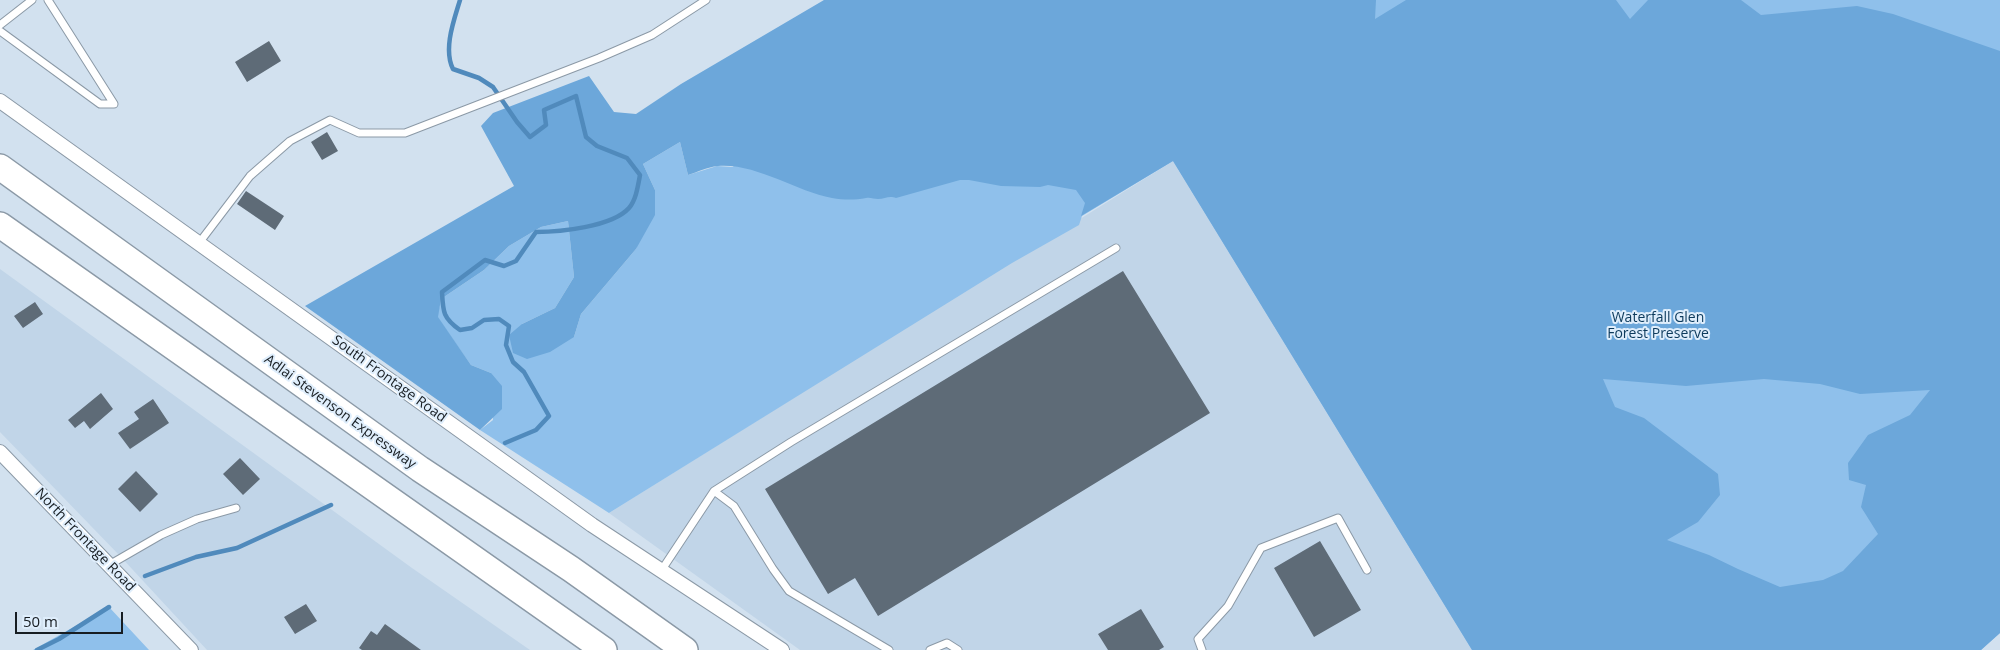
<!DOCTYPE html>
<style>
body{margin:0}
#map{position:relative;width:2000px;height:650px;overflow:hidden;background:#d2e1ef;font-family:"Open Sans",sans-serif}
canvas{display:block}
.scale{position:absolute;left:15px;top:612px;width:108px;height:22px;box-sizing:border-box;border:2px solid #171d22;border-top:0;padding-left:6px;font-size:15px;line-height:18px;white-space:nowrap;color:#171d22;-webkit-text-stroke:4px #dfeefc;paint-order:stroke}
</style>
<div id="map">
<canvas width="2000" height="650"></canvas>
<div class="scale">50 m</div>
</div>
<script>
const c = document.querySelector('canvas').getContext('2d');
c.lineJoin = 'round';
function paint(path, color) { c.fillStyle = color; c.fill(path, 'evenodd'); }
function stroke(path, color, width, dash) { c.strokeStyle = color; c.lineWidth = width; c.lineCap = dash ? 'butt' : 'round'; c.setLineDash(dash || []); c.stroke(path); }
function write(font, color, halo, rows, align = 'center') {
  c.font = font + ' "Open Sans",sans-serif'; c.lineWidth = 4; c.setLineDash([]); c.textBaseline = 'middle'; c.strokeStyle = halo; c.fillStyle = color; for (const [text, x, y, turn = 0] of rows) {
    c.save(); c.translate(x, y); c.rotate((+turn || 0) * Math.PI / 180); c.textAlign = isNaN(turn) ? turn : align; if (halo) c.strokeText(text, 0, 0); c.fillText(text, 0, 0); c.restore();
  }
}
const built = new Path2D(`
 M 1173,161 L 1472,650 L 800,650 L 609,513 Z
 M 0,269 L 412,568 L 530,650 L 207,650 L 120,556 L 0,432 Z`);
const green = new Path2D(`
 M 824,0 L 2000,0 L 2000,633 L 1981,650 L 1472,650 L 1173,161 L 1082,216 L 1079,225 L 1012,263 L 609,513 L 480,430 L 493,420 L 491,373 L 471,365 L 437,317 L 441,299 L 484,270 L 509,246 L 541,227 L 568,221 L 574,277 L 555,308 L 522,324 L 574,337 L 581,314 L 636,249 L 655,190 L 643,164 L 680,142 L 688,175 L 717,166 L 733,167 Z
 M 109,607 L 149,650 L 33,650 Z`);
const forest = new Path2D(`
 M 824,0 L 1376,0 L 1375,19 L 1406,0 L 1616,0 L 1630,19 L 1648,0 L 1741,0 L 1761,15 L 1857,6 L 1893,14 L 2000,51 L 2000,633 L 1981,650 L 1472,650 L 1173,161 L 1081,216 L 1085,203 L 1076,190 L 1048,185 L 1040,187 L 1001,186 L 969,180 L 960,180 L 896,198 C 889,195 885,199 878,199 C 874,199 870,197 866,198 C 855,200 844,200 832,198 C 795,191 756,163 718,166 C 707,167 698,172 688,175 L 680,142 L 643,164 L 655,190 L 655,215 L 636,249 L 581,314 L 574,337 L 550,352 L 527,359 L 513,353 L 509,335 L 522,324 L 555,308 L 574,277 L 568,221 L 541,227 L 509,246 L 484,270 L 441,299 L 438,317 L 471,365 L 491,373 L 502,386 L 502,409 L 480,430 L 305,306 L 514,186 L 481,126 L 493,113 L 589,76 L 614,112 L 636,114 L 681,84 ZM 1603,379 L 1686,386 L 1764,379 L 1820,384 L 1860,394 L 1930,390 L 1910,415 L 1868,435 L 1848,463 L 1849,480 L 1866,485 L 1861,507 L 1878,534 L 1843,571 L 1823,580 L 1780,587 L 1738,569 L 1709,555 L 1667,540 L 1698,522 L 1720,495 L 1718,474 L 1644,418 L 1615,407 Z`);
const stream = new Path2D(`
 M 460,0 C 454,20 443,49 453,69 L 479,78 L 493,87 L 517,122 L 530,137 L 546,125 L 544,110 L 576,96 L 586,137 L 597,146 L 627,158 L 640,175 C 638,186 636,200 629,208 C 612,227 559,232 536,232 L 516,261 L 504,266 L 485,260 L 442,292 C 443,312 443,318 460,330 L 472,328 L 484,320 L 499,319 L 509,326 L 506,345 L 513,362 L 524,372 L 549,416 L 536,430 L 505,443
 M 145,576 L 196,557 L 237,548 L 331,505
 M 37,650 L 59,639 L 109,607`);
const building = new Path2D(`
 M 269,41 L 281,61 L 247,82 L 235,62 Z
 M 327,132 L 338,151 L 322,160 L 311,142 Z
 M 246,191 L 284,216 L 275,230 L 237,204 Z
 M 1123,271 L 1210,413 L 878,616 L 855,578 L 828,594 L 765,489 Z
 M 35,302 L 43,314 L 23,328 L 14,316 Z
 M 101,393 L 113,409 L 90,429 L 84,421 L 75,428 L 68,420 Z
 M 153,399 L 169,423 L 130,449 L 118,433 L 139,419 L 134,412 Z
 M 240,458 L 260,479 L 243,495 L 223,474 Z
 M 136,471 L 158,494 L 140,512 L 118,489 Z
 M 1320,541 L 1361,610 L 1314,637 L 1274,568 Z
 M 306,604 L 317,621 L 295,634 L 284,617 Z
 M 1141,609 L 1164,647 L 1159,650 L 1108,650 L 1098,634 Z
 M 385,624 L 421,650 L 362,650 L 359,648 L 371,631 L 377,635 Z`);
const lane = new Path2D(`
 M 0,25 L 32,0
 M 0,31 L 100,104 L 114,104 L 48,0
 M 199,243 L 250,176 L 290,141 L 330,120 L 359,133 L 405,133 L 599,58 L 652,35 L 706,0
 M 714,491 L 791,442 L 1116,248
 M 109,565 L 161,535 L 197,519 L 236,508
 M 661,571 L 714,491 L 734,506 L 773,569 L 789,591 L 889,650
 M 930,650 L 947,643 L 958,650
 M 1202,650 L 1198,639 L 1228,606 L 1261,548 L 1338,518 L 1367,570`);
const street = new Path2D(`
 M 0,101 L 592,525 L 782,650
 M 0,452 L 191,650`);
const highway = new Path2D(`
 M 0,167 L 420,469 L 571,569 L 685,650
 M 0,225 L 604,650`);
const parkNames = [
 ["Waterfall Glen",1658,318],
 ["Forest Preserve",1658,334]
];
const streetNames = [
 ["South Frontage Road",389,379,36],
 ["Adlai Stevenson Expressway",340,412,36],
 ["North Frontage Road",85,540,46]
];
paint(built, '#c1d5e8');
paint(green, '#8fc0eb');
paint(forest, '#6ca7da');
stroke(stream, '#508abc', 4.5);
paint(building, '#5e6b77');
stroke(lane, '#8b99a6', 9);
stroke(street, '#8b99a6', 16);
stroke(highway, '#8b99a6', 28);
stroke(lane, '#fff', 7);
stroke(street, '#fff', 14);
stroke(highway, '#fff', 25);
write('14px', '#0c3a5c', '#dfeefc', parkNames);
write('14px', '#171d22', '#dfeefc', streetNames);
</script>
